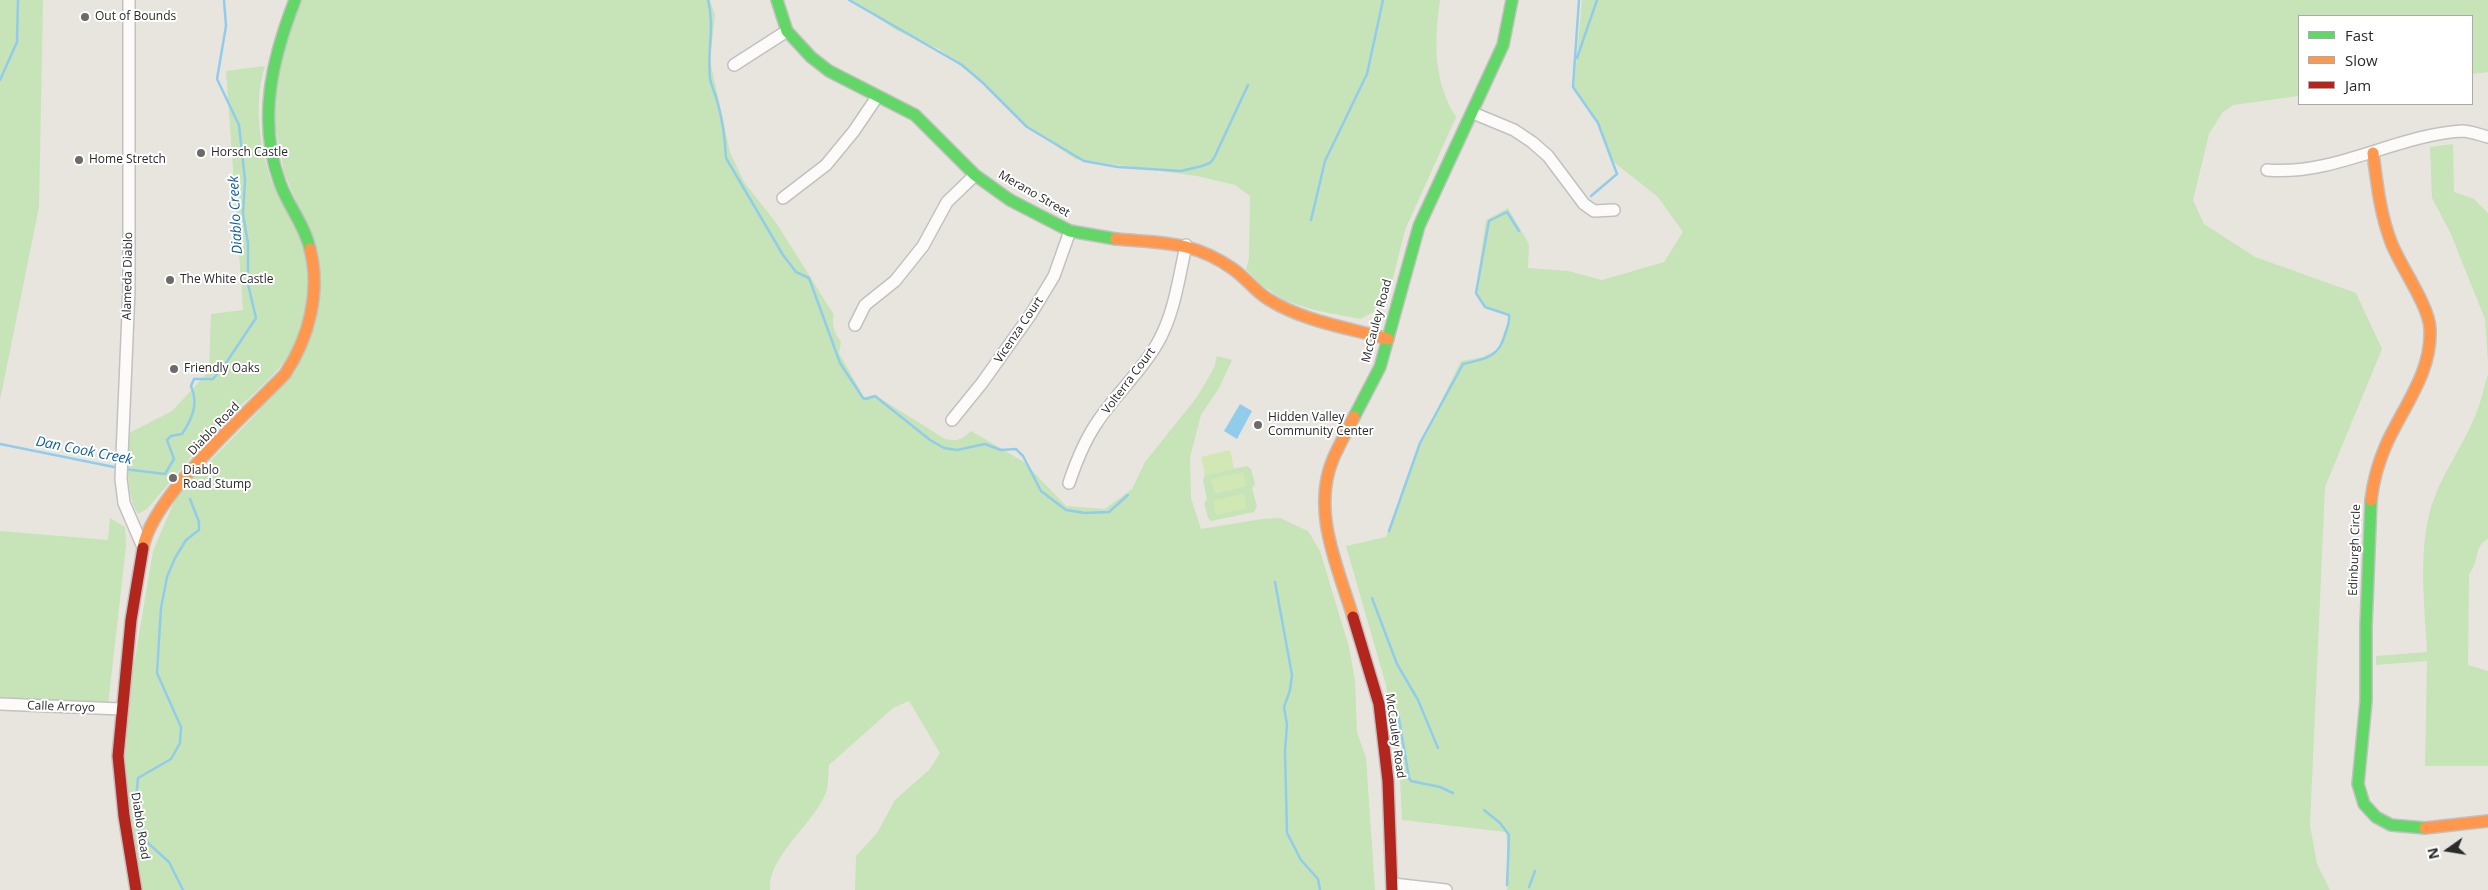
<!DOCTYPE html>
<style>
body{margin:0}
#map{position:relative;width:2488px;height:890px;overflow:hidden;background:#e8e5df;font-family:"Open Sans",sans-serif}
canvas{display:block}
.legend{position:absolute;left:2298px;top:15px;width:175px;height:90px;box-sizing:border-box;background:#fff;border:1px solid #aaa;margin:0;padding:6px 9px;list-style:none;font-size:15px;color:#2a2a2a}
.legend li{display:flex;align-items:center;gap:10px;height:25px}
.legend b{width:25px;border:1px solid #aaa}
.north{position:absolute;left:2423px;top:825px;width:50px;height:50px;-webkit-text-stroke:4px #fff;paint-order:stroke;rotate:257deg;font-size:14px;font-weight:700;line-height:20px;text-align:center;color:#2a2a2a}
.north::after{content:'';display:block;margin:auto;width:18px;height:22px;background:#2a2a2a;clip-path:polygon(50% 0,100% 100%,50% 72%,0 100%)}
</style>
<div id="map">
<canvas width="2488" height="890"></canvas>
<ul class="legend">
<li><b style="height:6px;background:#63d668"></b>Fast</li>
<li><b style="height:6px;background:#ff974d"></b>Slow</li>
<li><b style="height:6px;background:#b3261e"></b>Jam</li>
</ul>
<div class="north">N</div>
</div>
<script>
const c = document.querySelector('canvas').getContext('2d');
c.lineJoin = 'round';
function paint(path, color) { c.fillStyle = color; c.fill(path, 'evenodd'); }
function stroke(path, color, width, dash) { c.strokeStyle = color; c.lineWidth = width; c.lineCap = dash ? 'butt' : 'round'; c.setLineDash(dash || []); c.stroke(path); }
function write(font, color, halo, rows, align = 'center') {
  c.font = font + ' "Open Sans",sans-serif'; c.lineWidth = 4; c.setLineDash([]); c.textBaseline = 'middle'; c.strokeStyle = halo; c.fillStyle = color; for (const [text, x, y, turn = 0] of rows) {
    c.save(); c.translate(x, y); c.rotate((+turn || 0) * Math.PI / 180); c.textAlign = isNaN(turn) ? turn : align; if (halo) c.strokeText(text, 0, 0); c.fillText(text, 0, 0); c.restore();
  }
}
const green = new Path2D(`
 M 0,0 L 43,0 L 39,207 L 0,400 Z
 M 301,0 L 710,0 L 715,15 L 710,60 L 730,152 L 744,182 L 777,224 L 834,315 C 831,326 835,333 841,342 L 839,353 L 864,397 L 875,395 L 945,439 C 957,442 963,439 971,431 L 1024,462 L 1066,506 L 1105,509 L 1132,489 L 1145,462 L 1197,397 L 1214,368 L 1217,356 L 1232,360 L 1219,388 L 1201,415 L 1190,457 L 1191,498 L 1201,529 L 1262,519 L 1280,518 L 1308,531 L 1320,551 L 1349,647 L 1355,680 L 1357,732 L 1366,758 L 1375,890 L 855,890 L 856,856 L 877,833 L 895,800 L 929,770 L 940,753 L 909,701 L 893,708 L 829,765 C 828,774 829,787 825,795 C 812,825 767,858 770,890 L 142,890 L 127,787 L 125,757 L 132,676 L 153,551 L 177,495 L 259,411 L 317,304 L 296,201 L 284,172 L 274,120 L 277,74 Z
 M 851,0 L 1440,0 C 1434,41 1433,81 1456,117 L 1405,230 L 1386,306 L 1360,319 L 1314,310 L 1284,300 L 1260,284 L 1246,269 L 1249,258 L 1250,196 L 1235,185 L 1197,176 L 1075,159 L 1023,123 L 981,82 L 939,49 L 896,30 Z
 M 1582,0 L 2488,0 L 2488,72 L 2472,74 L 2472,16 L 2299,16 L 2299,96 L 2233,105 L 2222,113 L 2209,134 L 2193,200 L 2204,224 L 2255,257 L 2356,293 L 2382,349 L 2325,487 L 2310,825 L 2317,864 L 2330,890 L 1507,890 L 1509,863 L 1506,832 L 1402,820 L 1400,780 L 1386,685 L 1346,546 L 1386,537 L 1417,450 L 1461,361 L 1483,357 L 1498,349 L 1510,316 L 1482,304 L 1476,288 L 1486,220 L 1508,208 L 1529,244 L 1528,268 L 1568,271 L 1602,280 L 1664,262 L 1683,232 L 1658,197 L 1611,160 L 1597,120 L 1574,87 Z
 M 265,66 C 254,100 259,141 269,174 C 275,194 288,210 296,228 C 310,260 311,304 299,336 C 283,376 239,403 211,434 C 189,458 169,484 147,509 L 138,514 C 124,492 129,459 129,433 L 172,411 L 209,371 L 211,314 L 243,310 L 226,71 Z
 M 2453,144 L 2454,192 L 2474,199 L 2488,213 L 2488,362 L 2485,319 L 2450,232 L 2432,198 L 2430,147 Z
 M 2488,374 L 2488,539 C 2473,546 2480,562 2469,574 L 2468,665 L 2488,671 L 2488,766 L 2425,766 L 2427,661 L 2376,665 L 2376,656 L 2427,652 C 2425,606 2418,557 2430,511 C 2440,475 2464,446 2477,411 C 2482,399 2484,387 2488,374 Z
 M 1247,466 L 1251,469 L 1255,484 L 1252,488 L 1257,507 L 1254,512 L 1211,521 L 1208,518 L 1204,503 L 1207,499 L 1203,480 L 1205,475 Z
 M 110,518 L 125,527 L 126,546 L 108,705 L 0,697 L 0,531 L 108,540 Z`);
const pitch = new Path2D(`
 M 1230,450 L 1234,469 L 1205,475 L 1201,457 Z
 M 1243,472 L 1246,486 L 1215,494 L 1211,479 Z
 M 1244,493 L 1247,508 L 1216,515 L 1213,501 Z`);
const water = new Path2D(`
 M 1240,404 L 1252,411 L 1237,439 L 1224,431 Z`);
const stream = new Path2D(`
 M 708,0 C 715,27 707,50 710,78 C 711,86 716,95 718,104 C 723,122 725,139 726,158 L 783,255 L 796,272 L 809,278 L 840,363 L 863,398 L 866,399 L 875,396 L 930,440 L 944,448 L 957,450 L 985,444 L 1001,450 L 1016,449 L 1023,456 L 1041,491 L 1066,510 L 1085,513 L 1109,512 L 1128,495
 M 849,0 L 962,65 L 983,83 L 1027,127 L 1084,161 L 1118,167 L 1181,171 L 1202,166 L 1210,163 L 1214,158 L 1248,85
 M 1579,0 L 1573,87 L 1598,123 L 1617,174 L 1591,196
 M 1577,58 L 1597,0
 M 0,80 L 17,42 L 18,0
 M 1311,220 L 1325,161 L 1367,74 L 1383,0
 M 0,444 L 119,468
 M 124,469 L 165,474 L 174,459 L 167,440 L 171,436 L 182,434 C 192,419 199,404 191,386 L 194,379 L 213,379 L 224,366 L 256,318 L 248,284 L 248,243 L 243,214 L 245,180 L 239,125 L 217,79 L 226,26 L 224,0
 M 1389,531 L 1420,443 L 1463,364 C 1485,359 1498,358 1505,335 C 1507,328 1510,322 1509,315 L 1485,307 L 1476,293 L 1489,221 L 1507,212 L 1519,231
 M 1275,582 L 1292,675 L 1290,690 L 1284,707 L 1287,725 L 1285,751 L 1287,833 L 1301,860 L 1318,879 L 1320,890
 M 1372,598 L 1397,664 L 1418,700 L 1438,748
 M 1398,713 L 1409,778 L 1411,781 L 1440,787 L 1453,793
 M 1484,810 L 1500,823 L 1509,835 L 1507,885
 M 1529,887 L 1535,871
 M 183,890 L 169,862 L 148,843 L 137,827 L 136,798 L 138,778 L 171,759 L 180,743 L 181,727 L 157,673 L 161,608 L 167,577 L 175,558 L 186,540 L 199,530 L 199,522 L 190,499`);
const street = new Path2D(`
 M 129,0 L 129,290 L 121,479 L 124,503 L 143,547
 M 734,65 L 787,31
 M 1473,113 L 1514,130 L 1532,142 L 1548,156 L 1584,204 L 1594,211 L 1614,210
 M 2267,170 C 2334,176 2396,135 2462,131 C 2470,131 2480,135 2488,137
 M 783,198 L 826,165 L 854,131 L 877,97
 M 855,325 L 865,305 L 895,281 L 923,246 L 947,202 L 975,175
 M 952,420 L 982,383 L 1031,314 L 1054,276 L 1070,231
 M 1069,483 C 1076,462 1084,442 1096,424 C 1114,396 1140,373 1157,344 C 1174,315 1179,278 1186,245
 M 0,704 L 121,709
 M 1393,884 L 1446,890`);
const fast = new Path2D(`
 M 295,0 C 272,59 257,121 280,183 C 288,206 305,225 310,249
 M 777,0 L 787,31 L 811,57 L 829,71 L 915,115 L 975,175 L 1010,200 L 1070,231 L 1116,239
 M 1354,417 L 1380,367 L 1419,226 L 1503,45 L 1512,0
 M 2371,500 L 2366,626 L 2366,701 L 2358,784 L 2364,804 L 2376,817 L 2391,825 L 2425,828`);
const slow = new Path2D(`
 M 1116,239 C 1162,243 1194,241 1233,269 C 1246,278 1255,291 1268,299 C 1302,321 1349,328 1388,339
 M 2371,500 C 2373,483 2379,461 2386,445 C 2403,407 2432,373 2430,329 C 2429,305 2400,266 2391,242 C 2380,213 2377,184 2373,153
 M 143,548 C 152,496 247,414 285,374 C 309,338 321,292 310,249
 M 1353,617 C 1338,567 1311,511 1333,459 C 1339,445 1347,431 1354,417
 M 2425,828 L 2488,821`);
const jam = new Path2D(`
 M 1353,617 L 1379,704 L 1388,781 L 1392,890
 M 136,890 L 124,816 L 118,756 L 131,620 L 143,548`);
const markers = [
 [85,17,5,"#6c6b69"],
 [201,153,5,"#6c6b69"],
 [79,160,5,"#6c6b69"],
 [170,280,5,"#6c6b69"],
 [174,369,5,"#6c6b69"],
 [1258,425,5,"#6c6b69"],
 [173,478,5,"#6c6b69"]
];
const poiNames = [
 ["Out of Bounds",95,17],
 ["Horsch Castle",211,153],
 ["Home Stretch",89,160],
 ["The White Castle",180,280],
 ["Friendly Oaks",184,369],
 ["Hidden Valley",1268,418],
 ["Community Center",1268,432],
 ["Diablo",183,471],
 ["Road Stump",183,485]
];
const streetNames = [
 ["Merano Street",1034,194,30],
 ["Alameda Diablo",128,276,-89],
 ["McCauley Road",1377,321,-75],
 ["Vicenza Court",1019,330,-56],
 ["Volterra Court",1129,381,-53],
 ["Diablo Road",214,429,-46],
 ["Edinburgh Circle",2355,550,-88],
 ["Calle Arroyo",61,707,2],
 ["McCauley Road",1395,736,82],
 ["Diablo Road",140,826,81]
];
const waterNames = [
 ["Diablo Creek",236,215,-93],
 ["Dan Cook Creek",84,451,11]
];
paint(green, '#c6e4b7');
paint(pitch, '#d1e8b5');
paint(water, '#92cceb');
stroke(stream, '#92cceb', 2.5);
stroke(street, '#c2c1c1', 14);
stroke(fast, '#c2c1c1', 14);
stroke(slow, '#c2c1c1', 14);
stroke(jam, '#c2c1c1', 14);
stroke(street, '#fcfbfa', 11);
stroke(fast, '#63d668', 11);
stroke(slow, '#ff974d', 11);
stroke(jam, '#b3261e', 11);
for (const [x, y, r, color] of markers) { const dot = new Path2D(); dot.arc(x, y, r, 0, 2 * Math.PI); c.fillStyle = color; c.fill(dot); stroke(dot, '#fff', 2); }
write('12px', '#2a2a2a', '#fff', poiNames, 'left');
write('12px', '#2a2a2a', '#fff', streetNames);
write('italic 14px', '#0c5e9c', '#fff', waterNames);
</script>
